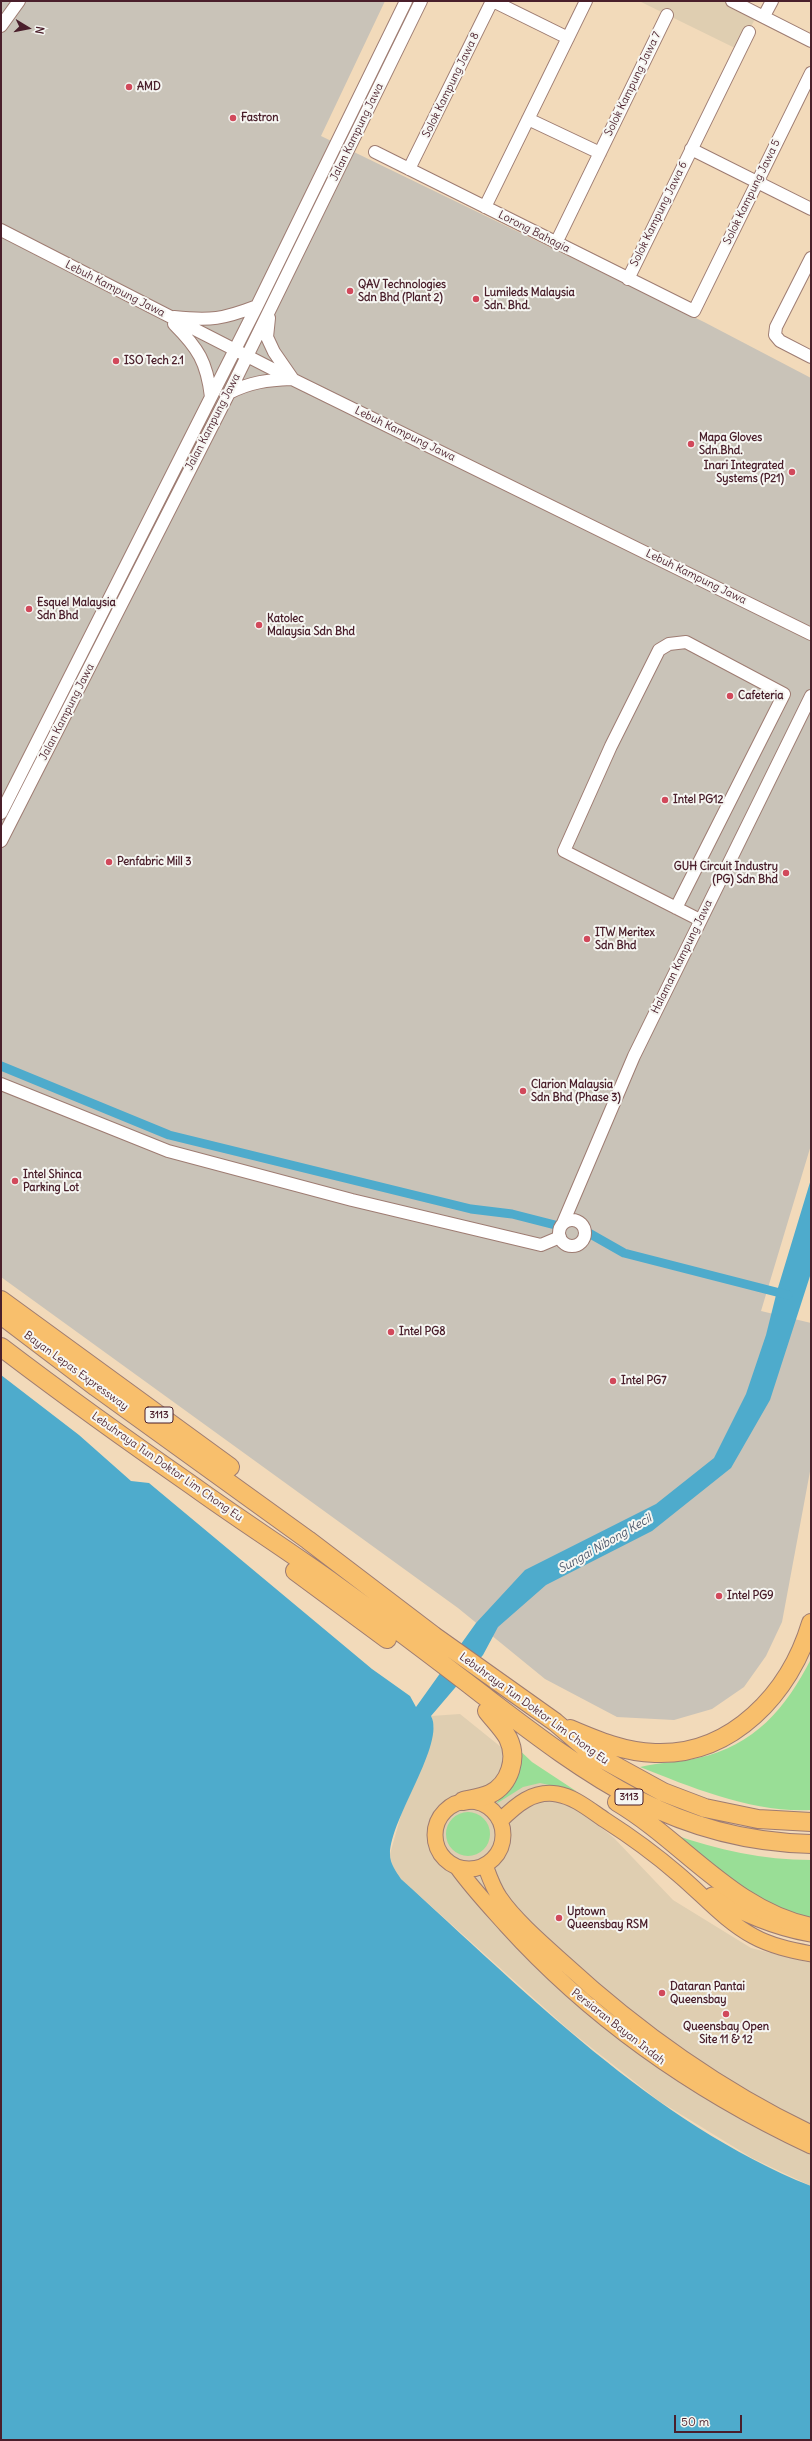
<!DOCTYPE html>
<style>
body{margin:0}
#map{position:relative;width:812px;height:2441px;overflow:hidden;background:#f2daba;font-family:Delius,sans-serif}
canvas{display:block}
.frame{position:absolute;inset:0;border:2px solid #4a1f2b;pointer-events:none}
.north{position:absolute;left:8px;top:8px;width:40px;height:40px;-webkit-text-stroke:3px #f6f6f2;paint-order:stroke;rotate:100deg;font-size:11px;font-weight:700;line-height:16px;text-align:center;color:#4a1f2b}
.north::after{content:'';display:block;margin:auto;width:14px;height:18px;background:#4a1f2b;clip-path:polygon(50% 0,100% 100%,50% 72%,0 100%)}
.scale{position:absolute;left:674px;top:2415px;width:68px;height:18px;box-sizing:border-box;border:2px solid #4a1f2b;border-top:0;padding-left:5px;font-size:12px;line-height:14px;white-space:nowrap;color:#4a1f2b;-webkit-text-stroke:3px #f6f6f2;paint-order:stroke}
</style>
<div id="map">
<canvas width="812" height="2441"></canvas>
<div class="frame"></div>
<div class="north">N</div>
<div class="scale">50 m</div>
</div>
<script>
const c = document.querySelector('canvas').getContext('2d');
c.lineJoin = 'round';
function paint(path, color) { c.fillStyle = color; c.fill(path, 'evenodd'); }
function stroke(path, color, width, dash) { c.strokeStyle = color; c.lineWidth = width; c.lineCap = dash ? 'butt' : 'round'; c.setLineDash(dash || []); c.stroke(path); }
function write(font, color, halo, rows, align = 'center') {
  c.font = font + ' Delius,sans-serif'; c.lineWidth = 4; c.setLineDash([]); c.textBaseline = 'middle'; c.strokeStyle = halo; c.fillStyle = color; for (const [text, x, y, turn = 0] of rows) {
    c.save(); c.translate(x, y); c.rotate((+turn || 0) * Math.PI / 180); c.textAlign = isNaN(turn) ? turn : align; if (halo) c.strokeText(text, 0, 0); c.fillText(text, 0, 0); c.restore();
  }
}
const built = new Path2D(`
 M 639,1 L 732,1 L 758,13 L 739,50 Z
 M 460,1714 L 614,1838 L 673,1900 L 751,1948 L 811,1963 L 811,2186 L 752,2158 L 659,2101 L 569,2030 L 401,1879 L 392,1865 L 390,1854 L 401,1815 L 428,1751 L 434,1726 L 431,1716 Z`);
const industrial = new Path2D(`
 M 1,1 L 385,1 L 321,136 L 704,322 L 811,378 L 811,1145 L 761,1311 L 811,1323 L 811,1466 L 782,1622 L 766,1656 L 744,1687 L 712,1709 L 674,1720 L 617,1717 L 545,1679 L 458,1608 L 1,1277 Z`);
const green = new Path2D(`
 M 811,1659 L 811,1810 C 753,1813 693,1788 640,1767 C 659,1762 679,1763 698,1758 C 754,1746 786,1708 811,1659 Z
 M 515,1746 L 532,1762 L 576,1791 L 540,1783 L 523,1787 L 496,1804 L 504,1793 Z
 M446 1834a22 22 0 1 1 44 0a22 22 0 1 1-44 0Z
 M 672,1834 C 718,1850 763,1860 811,1860 L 811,1921 L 762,1902 Z`);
const water = new Path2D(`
 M 811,1179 L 811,1273 L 770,1400 L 731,1468 L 652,1531 L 546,1585 L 498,1627 L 483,1655 L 431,1716 C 446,1743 390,1819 390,1854 C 390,1864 396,1871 401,1879 C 525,1991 653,2123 811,2186 L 811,2440 L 1,2440 L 1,1375 L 79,1435 L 131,1481 L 149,1483 L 372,1669 L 410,1696 L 416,1707 L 476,1623 L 525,1570 L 656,1504 L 714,1458 L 746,1394 L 766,1335 L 777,1291 Z`);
const canal = new Path2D(`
 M 1,1066 L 169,1135 L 471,1209 L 512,1214 L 559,1226
 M 587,1232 L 624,1253 L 788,1295`);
const minor = new Path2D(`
 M 493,1 L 568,38
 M 732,1 L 811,41
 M 764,16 L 772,1
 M 1,26 L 19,1
 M 528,119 L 600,153
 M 691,149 L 811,209
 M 375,152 L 694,311 L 811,73
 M 409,169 L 492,1
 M 485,207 L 586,1
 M 1,230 L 292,379 L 811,634
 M 556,243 L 667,15
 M 811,258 L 776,327 L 775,335 L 780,341 L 811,357
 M 628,279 L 749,32
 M 174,317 C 211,321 223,319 257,306
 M 269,318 L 267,337 L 274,352 L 292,378
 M 174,324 C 198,348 207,362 211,397
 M 229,393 C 250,382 268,380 291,379
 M 1,813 L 257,306 L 406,1
 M 1,841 L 229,393 L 421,1
 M 676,908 L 784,694 L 686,642 L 669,644 L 659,650 L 611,746 L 564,851 L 700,920
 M 1,1084 L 168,1151 L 352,1200 L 541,1245 L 560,1237
 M559 1233a13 13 0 1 1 26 0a13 13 0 1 1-26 0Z
 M 563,1223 L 634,1056 L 811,696`);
const major = new Path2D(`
 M435 1835a34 34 0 1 1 68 0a34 34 0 1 1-68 0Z
 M 500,1821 C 516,1805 533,1790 557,1794 C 575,1797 590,1810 605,1820 C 630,1836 656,1855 678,1874 C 703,1895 725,1921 753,1936 C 771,1946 791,1950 811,1954
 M 485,1865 C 489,1876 493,1888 500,1898 C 514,1919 544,1945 563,1962 C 638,2031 719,2089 811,2133
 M 457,1867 C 472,1888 489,1906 506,1925 C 592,2020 696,2092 811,2146
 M 712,1895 C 743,1915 773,1927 810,1934`);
const highway = new Path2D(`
 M 1,1300 L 230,1467
 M 1,1315 L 96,1387 L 308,1540 L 434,1636 L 555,1722 L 590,1752 L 663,1792 L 705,1808 L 758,1819 L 811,1822
 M 1,1347 C 64,1395 128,1441 193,1486 C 240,1520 289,1551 336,1585 C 386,1621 435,1658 483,1695 C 588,1775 673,1841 811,1844
 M 295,1571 L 387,1639
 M 570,1729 C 598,1741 624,1752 655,1753 C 732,1756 790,1693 811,1623
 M 463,1801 C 472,1799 481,1798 490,1794 C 510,1784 518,1758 508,1738 C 503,1729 494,1720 487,1711
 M 617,1802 C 683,1841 733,1911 811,1927`);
const markers = [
 [129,87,4,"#d1495b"],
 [233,118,4,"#d1495b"],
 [350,291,4,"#d1495b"],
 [476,299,4,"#d1495b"],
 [116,361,4,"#d1495b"],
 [691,444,4,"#d1495b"],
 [792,472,4,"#d1495b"],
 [29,609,4,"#d1495b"],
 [259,625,4,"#d1495b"],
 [730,696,4,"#d1495b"],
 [665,800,4,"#d1495b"],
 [109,862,4,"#d1495b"],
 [786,873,4,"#d1495b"],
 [587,939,4,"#d1495b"],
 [523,1091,4,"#d1495b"],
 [15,1181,4,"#d1495b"],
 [391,1332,4,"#d1495b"],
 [613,1381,4,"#d1495b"],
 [719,1596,4,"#d1495b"],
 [559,1918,4,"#d1495b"],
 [662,1993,4,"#d1495b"],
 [726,2014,4,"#d1495b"]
];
const shields = [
 [159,1415,28],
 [629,1797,28]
];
const shieldNames = [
 ["3113",159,1415],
 ["3113",629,1797]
];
const streetNames = [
 ["Solok Kampung Jawa 7",633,84,-64],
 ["Solok Kampung Jawa 8",451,85,-64],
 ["Jalan Kampung Jawa",357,132,-64],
 ["Solok Kampung Jawa 5",752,192,-64],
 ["Solok Kampung Jawa 6",659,214,-64],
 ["Lorong Bahagia",534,232,27],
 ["Lebuh Kampung Jawa",115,289,27],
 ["Jalan Kampung Jawa",213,422,-63],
 ["Lebuh Kampung Jawa",405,434,26],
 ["Lebuh Kampung Jawa",696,577,26],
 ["Jalan Kampung Jawa",67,712,-63],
 ["Halaman Kampung Jawa",682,957,-64],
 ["Bayan Lepas Expressway",76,1371,36],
 ["Lebuhraya Tun Doktor Lim Chong Eu",167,1467,35],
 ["Lebuhraya Tun Doktor Lim Chong Eu",534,1709,36],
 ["Persiaran Bayan Indah",618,2027,38]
];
const poiNames = [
 ["AMD",137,87],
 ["Fastron",241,118],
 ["QAV Technologies",358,285],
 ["Sdn Bhd (Plant 2)",358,298],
 ["Lumileds Malaysia",484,293],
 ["Sdn. Bhd.",484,306],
 ["ISO Tech 2.1",124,361],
 ["Mapa Gloves",699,438],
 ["Sdn.Bhd.",699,451],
 ["Inari Integrated",784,466,"right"],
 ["Systems (P21)",784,479,"right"],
 ["Esquel Malaysia",37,603],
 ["Sdn Bhd",37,616],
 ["Katolec",267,619],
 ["Malaysia Sdn Bhd",267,632],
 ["Cafeteria",738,696],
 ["Intel PG12",673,800],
 ["Penfabric Mill 3",117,862],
 ["GUH Circuit Industry",778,867,"right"],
 ["(PG) Sdn Bhd",778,880,"right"],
 ["ITW Meritex",595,933],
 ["Sdn Bhd",595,946],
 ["Clarion Malaysia",531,1085],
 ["Sdn Bhd (Phase 3)",531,1098],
 ["Intel Shinca",23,1175],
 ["Parking Lot",23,1188],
 ["Intel PG8",399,1332],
 ["Intel PG7",621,1381],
 ["Intel PG9",727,1596],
 ["Uptown",567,1912],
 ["Queensbay RSM",567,1925],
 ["Dataran Pantai",670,1987],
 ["Queensbay",670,2000],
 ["Queensbay Open",726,2027,"center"],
 ["Site 11 & 12",726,2040,"center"]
];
const waterNames = [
 ["Sungai Nibong Kecil",605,1544,-30]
];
paint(built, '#dfceb1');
paint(industrial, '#c9c3b8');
paint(green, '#99de96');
paint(water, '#4eabcc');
stroke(canal, '#4eabcc', 9);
stroke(minor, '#9e7c72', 14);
stroke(major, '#9e7c72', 17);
stroke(highway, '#9e7c72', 20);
stroke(minor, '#fff', 12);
stroke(major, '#f8bf6c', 15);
stroke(highway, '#f8bf6c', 18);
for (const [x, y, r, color] of markers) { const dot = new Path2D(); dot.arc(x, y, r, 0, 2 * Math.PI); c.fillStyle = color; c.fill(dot); stroke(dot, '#f6f6f2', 1.5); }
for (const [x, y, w] of shields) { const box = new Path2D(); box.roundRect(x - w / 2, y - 8, w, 16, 3); c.fillStyle = '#f6f6f2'; c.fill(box); stroke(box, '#4a1f2b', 1); }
write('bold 10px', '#4a1f2b', null, shieldNames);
write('11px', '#4a1f2b', '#f6f6f2', streetNames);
write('bold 11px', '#4a1f2b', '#f6f6f2', poiNames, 'left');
write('italic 12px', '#4c576b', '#f6f6f2', waterNames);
</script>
